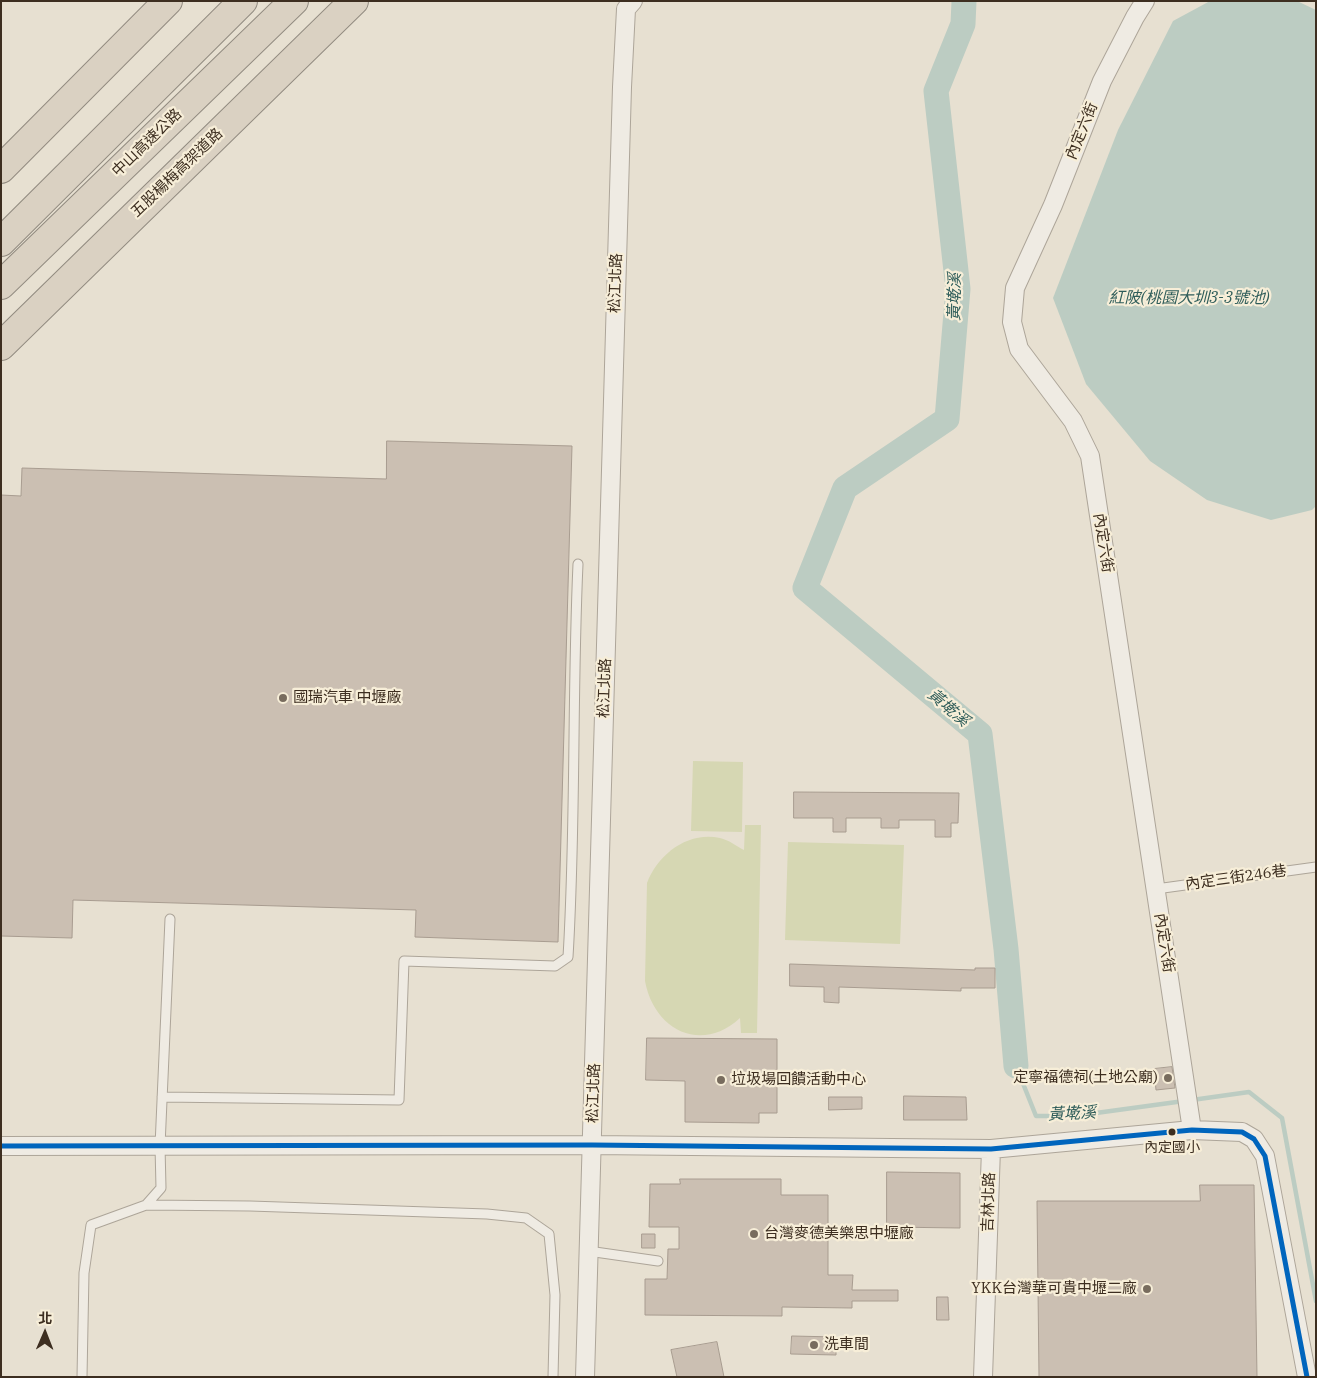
<!DOCTYPE html>
<meta charset="utf-8">
<style>
body{margin:0}
#map{position:relative;width:1317px;height:1378px;overflow:hidden;background:#e7e0d1;font-family:"IBM Plex Serif","Noto Sans TC",serif}
canvas{display:block}
.frame{position:absolute;inset:0;border:2px solid #3d2e20;pointer-events:none}
.north{position:absolute;left:20px;top:1308px;width:50px;height:50px;-webkit-text-stroke:4px #f7eed8;paint-order:stroke;rotate:1deg;font-size:14px;font-weight:700;line-height:20px;text-align:center;color:#3d2e20}
.north::after{content:'';display:block;margin:auto;width:18px;height:22px;background:#3d2e20;clip-path:polygon(50% 0,100% 100%,50% 72%,0 100%)}
</style>
<div id="map">
<canvas width="1317" height="1378"></canvas>
<div class="frame"></div>
<div class="north">北</div>
</div>
<script>
const c = document.querySelector('canvas').getContext('2d');
c.lineJoin = 'round';
function paint(path, color) { c.fillStyle = color; c.fill(path, 'evenodd'); }
function stroke(path, color, width, dash) { c.strokeStyle = color; c.lineWidth = width; c.lineCap = dash ? 'butt' : 'round'; c.setLineDash(dash || []); c.stroke(path); }
function write(font, color, halo, rows, align = 'center') {
  c.font = font + ' "IBM Plex Serif","Noto Sans TC",serif'; c.lineWidth = 4.5; c.setLineDash([]); c.textBaseline = 'middle'; c.strokeStyle = halo; c.fillStyle = color; for (const [text, x, y, turn = 0] of rows) {
    c.save(); c.translate(x, y); c.rotate((+turn || 0) * Math.PI / 180); c.textAlign = isNaN(turn) ? turn : align; if (halo) c.strokeText(text, 0, 0); c.fillText(text, 0, 0); c.restore();
  }
}
const green = new Path2D(`
 M 693,761 L 743,762 L 742,832 L 691,831 Z
 M 745,825 L 761,825 L 757,1033 L 741,1033 L 740,1018 C 701,1054 654,1030 645,981 L 647,883 C 658,854 688,831 720,838 C 729,840 736,846 744,850 Z
 M 788,842 L 904,845 L 900,944 L 785,940 Z`);
const water = new Path2D(`
 M 1210,1 L 1297,1 L 1316,10 L 1316,506 L 1312,510 L 1271,520 L 1207,500 L 1150,461 L 1086,384 L 1053,298 L 1118,130 L 1173,21 Z`);
const stream = new Path2D(`
 M 1016,1066 L 1036,1116 L 1074,1116 L 1184,1101
 M 1192,1100 L 1249,1092 L 1282,1118 L 1316,1301`);
const river = new Path2D(`
 M 964,1 L 963,24 L 936,91 L 958,289 L 947,419 L 845,488 L 805,588 L 980,734 L 1006,949 L 1016,1066`);
const building = new Path2D(`
 M 387,441 L 572,446 L 558,942 L 415,937 L 416,910 L 73,900 L 72,938 L 1,936 L 1,495 L 21,496 L 22,468 L 386,479 Z
 M 794,792 L 959,793 L 958,823 L 951,823 L 951,837 L 935,837 L 935,820 L 899,820 L 899,828 L 881,828 L 881,818 L 846,818 L 846,832 L 833,832 L 833,818 L 794,818 Z
 M 790,964 L 975,970 L 975,968 L 995,968 L 995,988 L 961,988 L 961,991 L 839,987 L 839,1003 L 824,1002 L 824,987 L 790,986 Z
 M 647,1038 L 777,1039 L 777,1113 L 759,1113 L 759,1123 L 685,1122 L 685,1081 L 646,1080 Z
 M 1172,1067 L 1175,1088 L 1156,1090 L 1154,1069 Z
 M 904,1096 L 966,1097 L 967,1120 L 904,1120 Z
 M 829,1097 L 862,1097 L 862,1109 L 829,1110 Z
 M 887,1172 L 960,1173 L 960,1228 L 887,1227 Z
 M 680,1179 L 781,1179 L 781,1195 L 828,1195 L 828,1275 L 853,1275 L 852,1290 L 898,1290 L 898,1301 L 852,1301 L 852,1308 L 782,1307 L 782,1316 L 645,1315 L 645,1279 L 667,1279 L 668,1249 L 679,1249 L 679,1227 L 649,1227 L 650,1184 L 680,1184 Z
 M 1200,1185 L 1254,1185 L 1257,1377 L 1039,1377 L 1037,1201 L 1200,1201 Z
 M 642,1234 L 655,1234 L 655,1248 L 642,1248 Z
 M 937,1297 L 948,1297 L 949,1320 L 937,1320 Z
 M 792,1336 L 836,1337 L 836,1355 L 791,1354 Z
 M 717,1342 L 724,1377 L 677,1377 L 671,1350 Z`);
const lane = new Path2D(`
 M 1156,889 L 1316,867
 M 162,1097 L 399,1100 L 404,961 L 555,966 L 568,957 C 576,826 572,695 578,564
 M 146,1205 L 250,1206 L 487,1214 L 526,1218 L 549,1234 L 555,1295 L 553,1377
 M 588,1251 L 658,1261
 M 82,1377 L 84,1273 L 91,1225 L 146,1205 L 161,1188 L 160,1146 L 170,919`);
const street = new Path2D(`
 M 1145,1 L 1135,17 L 1102,81 L 1053,205 L 1015,288 L 1012,322 L 1019,349 L 1073,421 L 1090,456 L 1192,1130
 M 1,1146 L 592,1145 L 991,1149 L 1192,1130 L 1242,1132 L 1254,1139 L 1265,1156 L 1307,1377
 M 585,1377 L 622,87 L 626,9 L 633,1
 M 983,1377 L 991,1149`);
const highway = new Path2D(`
 M 1,169 L 168,1
 M 1,242 L 243,1
 M 1,285 L 294,1
 M 1,346 L 354,1`);
const bus1 = new Path2D(`
 M 1,1146 L 592,1145 L 991,1149 L 1192,1130 L 1242,1132 L 1254,1139 L 1265,1156 L 1307,1377`);
const markers = [
 [283,698,5,"#786c5e"],
 [1168,1078,5,"#786c5e"],
 [721,1080,5,"#786c5e"],
 [1172,1132,4.5,"#3d2e20"],
 [754,1234,5,"#786c5e"],
 [1147,1289,5,"#786c5e"],
 [814,1345,5,"#786c5e"]
];
const busNames = [
 ["內定國小",1172,1148]
];
const streetNames = [
 ["內定六街",1082,131,-68],
 ["中山高速公路",147,143,-44],
 ["五股楊梅高架道路",177,173,-44],
 ["松江北路",616,283,-88],
 ["內定六街",1103,543,81],
 ["松江北路",605,688,-88],
 ["內定三街246巷",1236,878,-8],
 ["內定六街",1164,943,81],
 ["松江北路",594,1093,-88],
 ["吉林北路",989,1202,-88]
];
const poiNames = [
 ["國瑞汽車 中壢廠",293,698],
 ["定寧福德祠(土地公廟)",1158,1078,"right"],
 ["垃圾場回饋活動中心",731,1080],
 ["台灣麥德美樂思中壢廠",764,1234],
 ["YKK台灣華可貴中壢二廠",1137,1289,"right"],
 ["洗車間",824,1345]
];
const waterNames = [
 ["黃墘溪",955,297,-89],
 ["紅陂(桃園大圳3-3號池)",1189,298],
 ["黃墘溪",948,708,40],
 ["黃墘溪",1072,1114,-3]
];
paint(green, '#d6d7b3');
paint(water, '#bcccc2');
stroke(stream, '#bcccc2', 4.5);
stroke(river, '#bcccc2', 25);
paint(building, '#cbbfb2');
stroke(building, '#a89c90', 1);
stroke(lane, '#ada599', 11);
stroke(street, '#ada599', 20);
stroke(highway, '#928b80', 30);
stroke(lane, '#efebe3', 9);
stroke(street, '#efebe3', 18);
stroke(highway, '#dad1c2', 28);
stroke(bus1, '#0065bd', 5);
for (const [x, y, r, color] of markers) { const dot = new Path2D(); dot.arc(x, y, r, 0, 2 * Math.PI); c.fillStyle = color; c.fill(dot); stroke(dot, '#f7eed8', 2); }
write('14px', '#3d2e20', '#f7eed8', busNames);
write('15px', '#3d2e20', '#f7eed8', streetNames);
write('15px', '#3d2e20', '#f7eed8', poiNames, 'left');
write('italic 16px', '#2f5d5a', '#f7eed8', waterNames);
</script>
